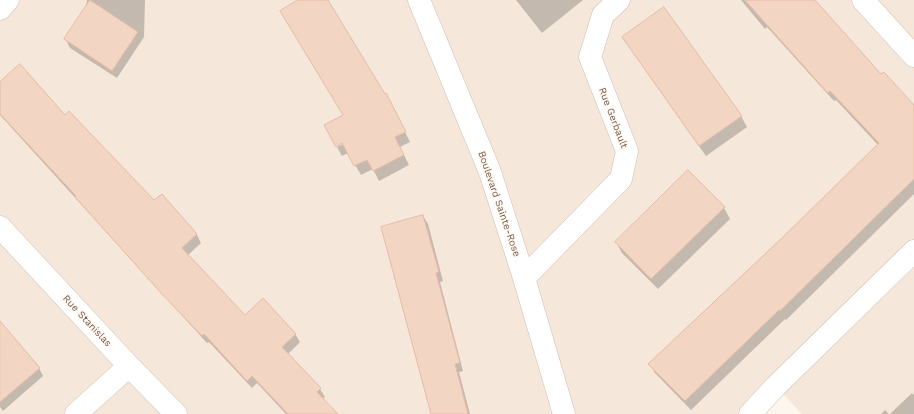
<!DOCTYPE html>
<style>
body{margin:0}
canvas{display:block;background:#fdf6ec}
</style>
<canvas width="914" height="414"></canvas>
<script>
const c = document.querySelector('canvas').getContext('2d');
c.lineJoin = 'round';
function paint(path, color) { c.fillStyle = color; c.fill(path, 'evenodd'); }
function stroke(path, color, width, dash) { c.strokeStyle = color; c.lineWidth = width; c.lineCap = dash ? 'butt' : 'round'; c.setLineDash(dash || []); c.stroke(path); }
function write(font, color, halo, rows, align = 'center') {
  c.font = font + ' "Work Sans",sans-serif'; c.lineWidth = 3; c.setLineDash([]); c.textBaseline = 'middle'; c.strokeStyle = halo; c.fillStyle = color; for (const [text, x, y, turn = 0] of rows) {
    c.save(); c.translate(x, y); c.rotate((+turn || 0) * Math.PI / 180); c.textAlign = isNaN(turn) ? turn : align; if (halo) c.strokeText(text, 0, 0); c.fillText(text, 0, 0); c.restore();
  }
}
const residential = new Path2D(`
 M 0,0 L 914,0 L 914,414 L 802,414 L 776,386 L 750,414 L 0,414 Z`);
const shadow = new Path2D(`
 M 87,0 L 145,0 L 144,37 L 117,78 L 70,48 L 66,40 L 86,8 Z
 M 300,0 L 327,0 L 391,104 L 410,142 L 400,147 L 409,165 L 379,181 L 373,169 L 361,175 L 348,153 L 342,156 L 337,147 L 347,142 L 344,116 Z
 M 516,0 L 583,0 L 542,33 Z
 M 741,0 L 810,0 L 881,76 L 914,106 L 914,194 L 786,320 L 785,319 L 691,410 L 655,373 L 650,364 L 784,237 L 878,145 L 836,100 L 834,101 L 767,27 L 765,29 Z
 M 623,38 L 741,116 L 747,127 L 706,156 Z
 M 0,83 L 64,116 L 154,202 L 161,195 L 197,235 L 201,243 L 187,256 L 245,317 L 295,334 L 300,342 L 287,355 L 320,389 L 325,397 L 322,399 L 337,414 L 286,414 L 257,383 L 252,388 L 209,342 L 207,343 L 0,115 Z
 M 724,208 L 730,219 L 658,289 L 622,253 L 616,242 Z
 M 423,216 L 428,224 L 443,281 L 440,282 L 463,371 L 459,372 L 470,414 L 429,414 L 432,413 Z
 M 0,333 L 39,368 L 43,376 L 3,411 L 0,407 Z
 M 912,393 L 914,395 L 914,414 L 890,414 Z
 M 885,410 L 889,414 L 881,414 Z`);
const building = new Path2D(`
 M 90,0 L 138,32 L 112,71 L 64,39 Z
 M 298,0 L 328,0 L 385,94 L 386,93 L 406,132 L 395,137 L 404,155 L 373,171 L 367,160 L 354,166 L 342,143 L 336,147 L 324,125 L 343,115 L 280,11 Z
 M 745,0 L 815,0 L 881,74 L 884,72 L 914,105 L 914,179 L 780,311 L 779,310 L 685,401 L 648,364 L 783,237 L 879,143 L 830,91 L 828,93 Z
 M 664,7 L 742,116 L 699,146 L 622,37 Z
 M 20,64 L 65,115 L 69,111 L 154,200 L 162,194 L 197,234 L 182,248 L 245,315 L 263,298 L 296,334 L 282,347 L 321,388 L 317,392 L 338,414 L 288,414 L 252,376 L 247,381 L 204,334 L 202,336 L 162,294 L 75,197 L 76,196 L 0,114 L 0,82 Z
 M 688,170 L 725,207 L 651,279 L 615,242 Z
 M 423,215 L 439,272 L 436,273 L 460,363 L 455,364 L 468,414 L 431,414 L 381,227 Z
 M 0,321 L 40,368 L 0,402 Z`);
const minor = new Path2D(`
 M 419,0 L 490,172 L 524,278 L 564,414
 M 863,0 L 914,56
 M 0,9 L 8,0
 M 0,227 L 129,366 L 176,414
 M 524,278 L 621,179 L 627,151 L 590,57 L 603,15 L 619,0
 M 76,414 L 129,366
 M 750,414 L 776,386 L 914,251`);
const streetNames = [
 ["Rue Gerbault",613,118,69],
 ["Boulevard Sainte-Rose",499,204,71],
 ["Rue Stanislas",87,321,47]
];
paint(residential, '#f5e8da');
paint(shadow, '#0003');
paint(building, '#f3d5c3');
stroke(building, '#e6bba3', 1);
stroke(minor, '#d1beb0', 23);
stroke(minor, '#fff', 22);
write('10px', '#7a5c4d', '#fffaf3', streetNames);
</script>
